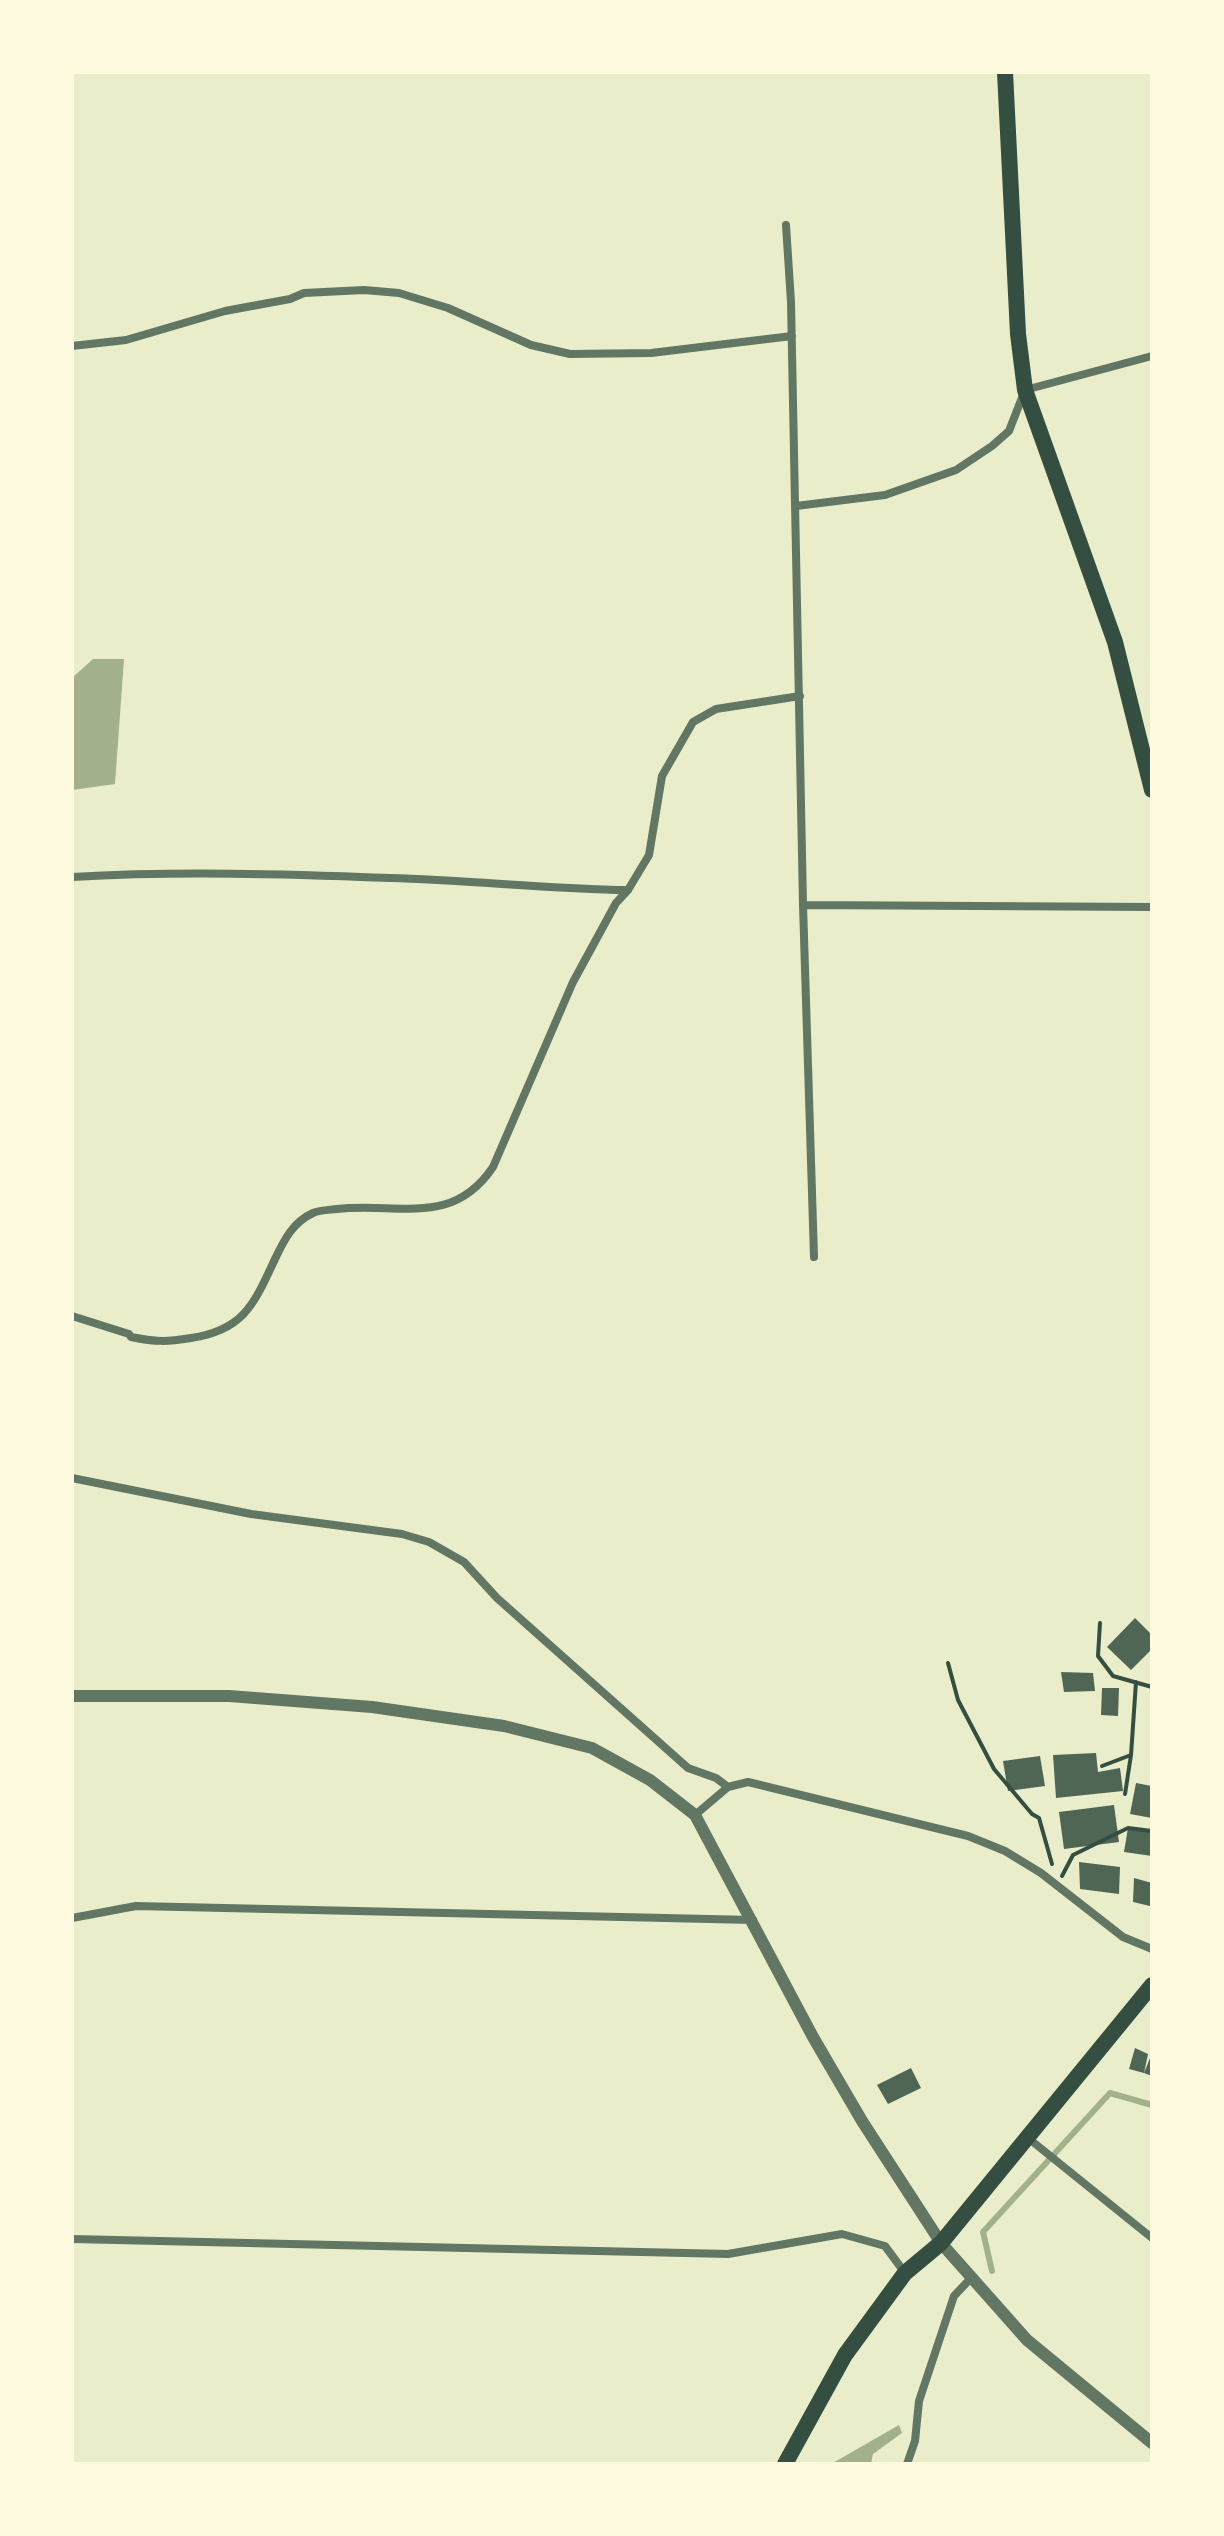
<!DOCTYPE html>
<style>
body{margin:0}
#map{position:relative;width:1224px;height:2536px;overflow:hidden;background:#e9edc9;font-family:Overpass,sans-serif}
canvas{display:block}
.frame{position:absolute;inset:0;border:74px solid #fefae0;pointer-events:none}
</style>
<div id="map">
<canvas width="1224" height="2536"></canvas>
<div class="frame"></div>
</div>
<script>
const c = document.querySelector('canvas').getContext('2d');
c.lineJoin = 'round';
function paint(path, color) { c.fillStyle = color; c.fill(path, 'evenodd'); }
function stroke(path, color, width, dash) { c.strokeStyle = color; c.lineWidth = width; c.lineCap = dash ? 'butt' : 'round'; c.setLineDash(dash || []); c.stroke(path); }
const water = new Path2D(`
 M 93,659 L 124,659 L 115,784 L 72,790 L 72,678 Z
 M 899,2425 L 902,2433 L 873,2454 L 871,2464 L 831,2464 Z`);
const stream = new Path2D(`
 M 992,2271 L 983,2232 L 1110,2093 L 1152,2105`);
const building = new Path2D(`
 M 1135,1618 L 1152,1635 L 1152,1649 L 1131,1670 L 1107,1647 Z
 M 1061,1672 L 1093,1673 L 1095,1691 L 1064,1692 Z
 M 1102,1688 L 1119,1688 L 1118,1716 L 1101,1715 Z
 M 1096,1753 L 1098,1772 L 1120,1768 L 1123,1791 L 1056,1798 L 1053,1755 Z
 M 1040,1756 L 1045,1786 L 1008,1791 L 1003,1761 Z
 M 1136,1783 L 1152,1786 L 1152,1818 L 1130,1814 Z
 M 1114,1805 L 1119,1842 L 1064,1849 L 1059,1812 Z
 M 1128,1828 L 1152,1832 L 1152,1856 L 1124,1852 Z
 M 1079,1862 L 1120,1867 L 1119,1894 L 1080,1889 Z
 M 1134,1878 L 1152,1883 L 1150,1906 L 1133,1902 Z
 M 1135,2048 L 1148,2054 L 1144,2073 L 1129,2069 Z
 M 1152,2053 L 1152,2076 L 1144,2073 Z
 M 911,2068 L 921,2088 L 888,2104 L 877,2085 Z`);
const path = new Path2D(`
 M 1100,1623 L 1098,1656 L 1113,1676 L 1152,1687
 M 948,1663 L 958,1700 L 994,1769 L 1032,1814 L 1039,1818 L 1052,1864
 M 1102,1766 L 1131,1755 L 1136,1682
 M 1125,1794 L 1131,1755
 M 1062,1876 L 1073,1855 L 1128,1828 L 1152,1831`);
const minor = new Path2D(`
 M 786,225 L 791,302 L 803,905 L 814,1257
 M 72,346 L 126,340 L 225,311 L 290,299 L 304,293 L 364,290 L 399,293 L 448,308 L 531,345 L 570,354 L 651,353 L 792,336
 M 796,506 L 885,495 L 956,470 L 992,446 L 1009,431 L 1025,390 L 1152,356
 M 72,877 C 178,871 284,874 390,878 C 470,880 549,889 628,890
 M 803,905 L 1152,907
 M 72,1316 L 129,1334 L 131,1337 C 156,1342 166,1342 191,1338 C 244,1330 254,1304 275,1259 C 284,1240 293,1222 313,1213 C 320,1210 329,1210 337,1209 C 398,1202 452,1228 493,1167 L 573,982 L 616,903 L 628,890 L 649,855 L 662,776 L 693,722 L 716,709 L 800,696
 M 72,1478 L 251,1514 L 402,1534 L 429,1542 L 464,1562 L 497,1598 L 688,1768 L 716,1778 L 728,1787
 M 695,1815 L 728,1787 L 748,1782 L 968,1836 L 1005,1851 L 1041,1873 L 1123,1937 L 1152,1949
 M 72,1918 L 136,1906 L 753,1920
 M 1028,2138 L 1152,2238
 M 72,2239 L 728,2254 L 842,2234 L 885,2246 L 905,2273
 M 907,2464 L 915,2441 L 919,2401 L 954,2296 L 972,2277`);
const tertiary = new Path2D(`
 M 72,1696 L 229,1696 L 372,1707 L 504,1726 L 592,1748 L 650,1780 L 695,1815 L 813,2037 L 862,2121 L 941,2243 L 1027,2340 L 1152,2443`);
const primary = new Path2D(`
 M 1005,72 L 1018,334 L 1025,390 L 1115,642 L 1152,790
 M 785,2464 L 845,2355 L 905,2273 L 941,2243 L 1152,1985`);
paint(water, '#a3b18a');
stroke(stream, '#a3b18a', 6);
paint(building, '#4f6655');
stroke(path, '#344e41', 4);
stroke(minor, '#617663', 8);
stroke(tertiary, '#617663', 12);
stroke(primary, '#344e41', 16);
</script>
